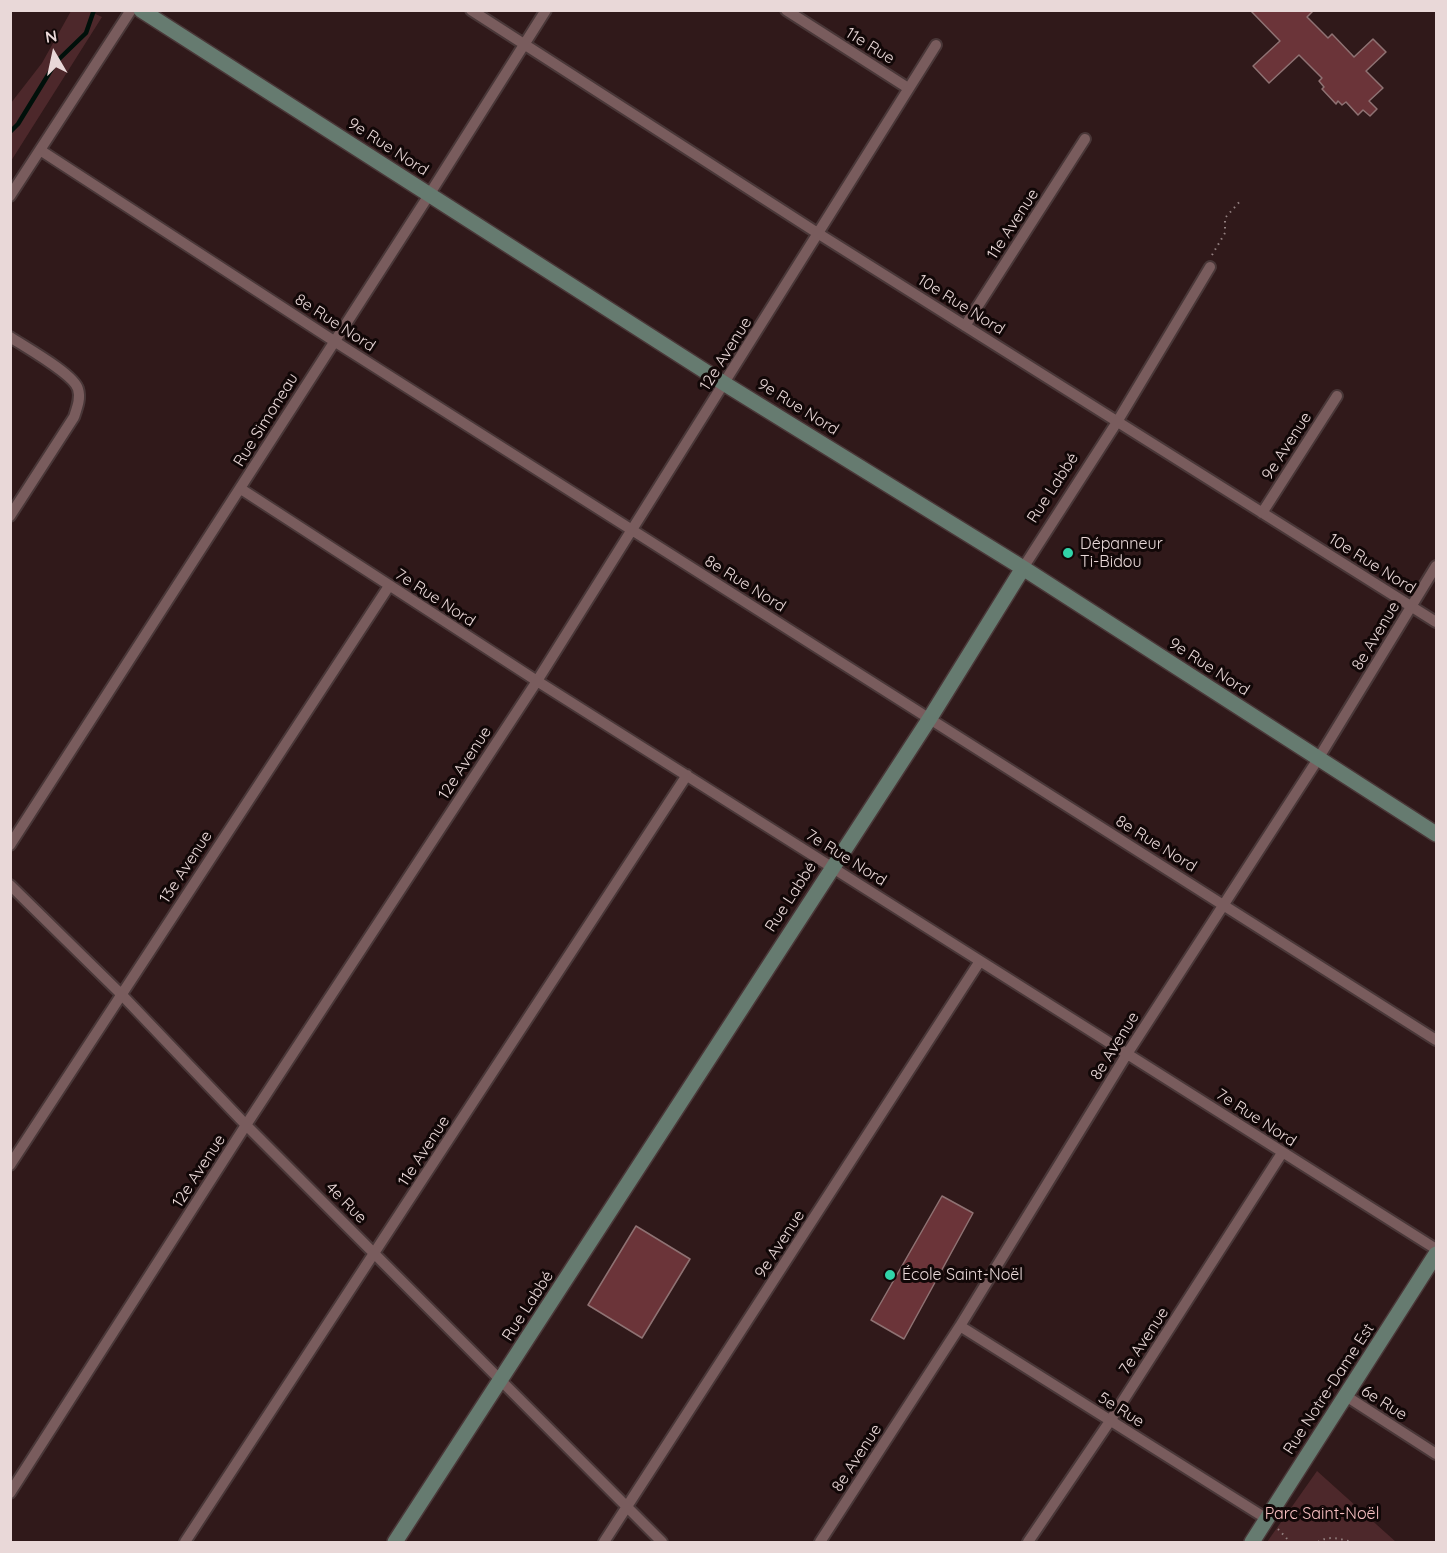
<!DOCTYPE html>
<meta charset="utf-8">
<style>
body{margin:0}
#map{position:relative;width:1447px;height:1553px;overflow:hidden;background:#30191a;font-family:Quicksand,sans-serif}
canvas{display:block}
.frame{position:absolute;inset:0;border:12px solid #e9d8d8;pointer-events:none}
.north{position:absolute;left:24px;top:24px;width:60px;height:60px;-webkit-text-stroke:4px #110707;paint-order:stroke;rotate:351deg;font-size:16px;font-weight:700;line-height:24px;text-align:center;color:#e9d8d8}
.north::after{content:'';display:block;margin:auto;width:21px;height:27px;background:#e9d8d8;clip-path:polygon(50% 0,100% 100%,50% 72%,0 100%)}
</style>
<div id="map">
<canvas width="1447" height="1553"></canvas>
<div class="frame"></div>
<div class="north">N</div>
</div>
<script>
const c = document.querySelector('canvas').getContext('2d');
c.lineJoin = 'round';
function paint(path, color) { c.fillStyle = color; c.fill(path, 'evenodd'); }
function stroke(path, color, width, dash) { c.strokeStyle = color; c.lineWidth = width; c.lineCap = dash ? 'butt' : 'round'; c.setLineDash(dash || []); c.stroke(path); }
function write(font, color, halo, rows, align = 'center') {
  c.font = font + ' Quicksand,sans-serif'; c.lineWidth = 6; c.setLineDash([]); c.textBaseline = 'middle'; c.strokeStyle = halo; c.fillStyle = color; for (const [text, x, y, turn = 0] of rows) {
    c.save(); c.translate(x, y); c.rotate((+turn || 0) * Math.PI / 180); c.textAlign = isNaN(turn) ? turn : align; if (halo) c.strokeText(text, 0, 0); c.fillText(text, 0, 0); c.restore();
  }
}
const green = new Path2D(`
 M 71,11 L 89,11 L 102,17 L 11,161 L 11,103 L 42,63 Z
 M 1317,1471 L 1396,1542 L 1267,1542 Z`);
const stream = new Path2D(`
 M 10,132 L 18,124 L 56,62 L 86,33 L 94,10`);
const building = new Path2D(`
 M 1250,10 L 1314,10 L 1307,17 L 1328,38 L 1332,34 L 1354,57 L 1373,39 L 1386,52 L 1366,71 L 1383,88 L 1369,101 L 1377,109 L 1370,116 L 1363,110 L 1358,115 L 1346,102 L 1342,105 L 1338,101 L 1336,104 L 1322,89 L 1324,87 L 1319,81 L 1322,78 L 1299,55 L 1269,83 L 1253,66 L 1280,41 Z
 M 942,1196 L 973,1213 L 904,1339 L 871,1320 Z
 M 636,1226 L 690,1259 L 642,1338 L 588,1305 Z`);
const path = new Path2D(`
 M 1212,255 L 1225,233 L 1225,218 L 1242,199
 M 1278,1529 L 1290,1542
 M 1318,1542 C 1329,1535 1340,1539 1352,1542`);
const street = new Path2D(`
 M 471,10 L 819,234 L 1436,622
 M 786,10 L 908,88
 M 40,150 L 334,341 L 1436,1040
 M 10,196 L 131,10
 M 965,326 L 1085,139
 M 10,337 C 25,347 74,374 78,389 C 81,398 77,408 74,417 L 10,516
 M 241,489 L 537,681 L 1436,1249
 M 1262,513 L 1337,396
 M 1023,568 L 1117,422 L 1210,267
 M 10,845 L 429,195 L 546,10
 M 10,885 L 121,994 L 246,1125 L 662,1542
 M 10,1165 L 389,586
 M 960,1326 L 1267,1519
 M 1346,1396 L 1436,1454
 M 10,1493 L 246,1125 L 537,681 L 936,45
 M 185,1542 L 687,775
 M 604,1542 L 980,961
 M 820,1542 L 960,1326 L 1127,1054 L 1318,759 L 1436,566
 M 1028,1542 L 1110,1421 L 1282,1153`);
const secondary = new Path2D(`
 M 141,10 L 725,384 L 1023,568 L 1436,834
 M 395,1542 L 930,718 L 1023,568
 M 1252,1542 L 1436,1254`);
const markers = [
 [1068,553,6,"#31d4a9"],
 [890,1275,6,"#31d4a9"]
];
const streetNames = [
 ["11e Rue",870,46,32],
 ["9e Rue Nord",388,147,33],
 ["11e Avenue",1013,224,-57],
 ["10e Rue Nord",961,305,32],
 ["8e Rue Nord",335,323,33],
 ["12e Avenue",726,354,-58],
 ["9e Rue Nord",798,407,32],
 ["Rue Simoneau",266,420,-58],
 ["9e Avenue",1287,446,-57],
 ["Rue Labbé",1053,488,-57],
 ["10e Rue Nord",1372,564,32],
 ["8e Rue Nord",745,584,32],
 ["7e Rue Nord",435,598,33],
 ["8e Avenue",1376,636,-59],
 ["9e Rue Nord",1209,667,33],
 ["12e Avenue",465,763,-57],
 ["8e Rue Nord",1156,844,32],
 ["7e Rue Nord",846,858,32],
 ["13e Avenue",186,867,-57],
 ["Rue Labbé",791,897,-57],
 ["8e Avenue",1115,1046,-58],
 ["7e Rue Nord",1256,1118,33],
 ["11e Avenue",424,1151,-57],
 ["12e Avenue",199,1171,-57],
 ["4e Rue",346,1203,45],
 ["9e Avenue",780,1244,-57],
 ["Rue Labbé",528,1306,-57],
 ["7e Avenue",1144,1341,-57],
 ["Rue Notre-Dame Est",1329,1389,-57],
 ["6e Rue",1384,1403,32],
 ["5e Rue",1121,1410,32],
 ["8e Avenue",857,1458,-57]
];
const poiNames = [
 ["Dépanneur",1080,544],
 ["Ti-Bidou",1080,562],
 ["École Saint-Noël",902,1275]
];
const parkNames = [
 ["Parc Saint-Noël",1322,1514]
];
paint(green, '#4d282b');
stroke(stream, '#00100a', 4.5);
paint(building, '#6b3439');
stroke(building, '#8f7273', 1.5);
stroke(street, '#493738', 14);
stroke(secondary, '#493738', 18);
stroke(path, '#948181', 2, [1.5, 4.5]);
stroke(street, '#795c5d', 10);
stroke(secondary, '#667b70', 15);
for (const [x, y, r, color] of markers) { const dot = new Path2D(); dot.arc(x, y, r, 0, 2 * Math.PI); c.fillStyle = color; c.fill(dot); stroke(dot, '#110707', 2); }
write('16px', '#e9d8d8', '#110707', streetNames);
write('16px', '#e9d8d8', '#110707', poiNames, 'left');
write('16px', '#f9c1c3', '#110707', parkNames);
</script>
